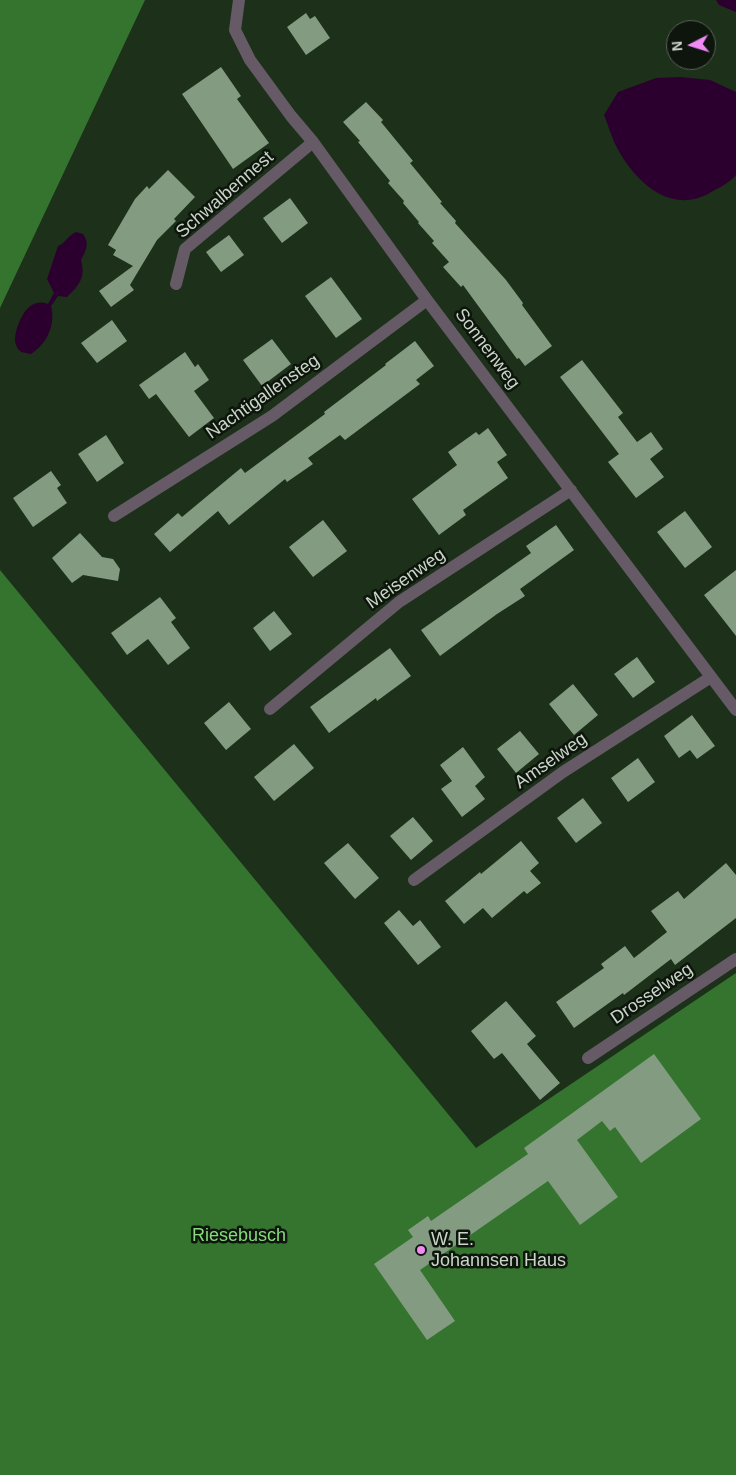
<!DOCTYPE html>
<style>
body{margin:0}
#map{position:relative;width:736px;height:1475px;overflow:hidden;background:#1c301a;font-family:Helvetica,sans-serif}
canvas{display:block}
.north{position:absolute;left:666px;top:20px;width:50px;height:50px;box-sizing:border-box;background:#0d150c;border:1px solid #596257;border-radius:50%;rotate:265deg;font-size:14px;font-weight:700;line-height:20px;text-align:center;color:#cad6c8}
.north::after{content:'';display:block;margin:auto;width:18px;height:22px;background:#f18af5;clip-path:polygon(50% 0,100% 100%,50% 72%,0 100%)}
</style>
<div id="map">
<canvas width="736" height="1475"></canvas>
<div class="north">N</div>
</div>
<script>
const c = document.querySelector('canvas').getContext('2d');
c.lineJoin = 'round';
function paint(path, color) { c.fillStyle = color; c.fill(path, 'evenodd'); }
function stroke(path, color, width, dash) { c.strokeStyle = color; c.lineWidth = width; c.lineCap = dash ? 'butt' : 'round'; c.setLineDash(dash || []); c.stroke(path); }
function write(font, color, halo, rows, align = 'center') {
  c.font = font + ' Helvetica,sans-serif'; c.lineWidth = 5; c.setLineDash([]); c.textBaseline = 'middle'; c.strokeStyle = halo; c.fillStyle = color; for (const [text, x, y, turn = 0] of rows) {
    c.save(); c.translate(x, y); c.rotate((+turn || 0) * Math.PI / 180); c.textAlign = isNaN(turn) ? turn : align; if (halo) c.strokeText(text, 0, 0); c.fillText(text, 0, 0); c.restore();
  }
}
const forest = new Path2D(`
 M 0,0 L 145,0 L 0,308 Z
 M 0,570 L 476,1148 L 736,973 L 736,1475 L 0,1475 Z`);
const water = new Path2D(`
 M 716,0 L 736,0 L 736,12 L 719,5 Z
 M 680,77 L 710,80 L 736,92 L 736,175 C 728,184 718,188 708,194 C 667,215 632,178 615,144 C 611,135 608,125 604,115 L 618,92 L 656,78 Z
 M 76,232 L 83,234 C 90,244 86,250 81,260 C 86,278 79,285 67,297 L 58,296 L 51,306 C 56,324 47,344 31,354 L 21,352 C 19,350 17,348 16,345 C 12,335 22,310 32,305 C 38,302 43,302 48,304 L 54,293 L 47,279 L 58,246 C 66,243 66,237 76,232 Z`);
const building = new Path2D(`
 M 306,13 L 310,19 L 315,16 L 330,38 L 306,55 L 287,27 Z
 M 221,67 L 241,96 L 237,99 L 269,143 L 233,169 L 182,94 Z
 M 366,102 L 383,120 L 381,122 L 413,161 L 410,163 L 442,202 L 440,203 L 456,221 L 455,223 L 506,280 L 523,303 L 522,305 L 552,346 L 525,366 L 519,358 L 517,359 L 463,285 L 461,287 L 443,267 L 449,262 L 432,243 L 434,241 L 418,223 L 419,222 L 403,203 L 404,201 L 388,183 L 390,181 L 358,142 L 360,141 L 343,122 Z
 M 168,170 L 195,197 L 174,219 L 176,221 L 157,240 L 130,285 L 134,290 L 111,307 L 99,291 L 133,266 L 113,255 L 116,250 L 108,245 L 135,199 L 147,186 L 149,189 Z
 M 290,198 L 308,223 L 282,243 L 263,218 Z
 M 229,235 L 244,255 L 221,272 L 206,252 Z
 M 331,277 L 362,319 L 336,338 L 305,296 Z
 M 112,320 L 127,341 L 97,363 L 81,343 Z
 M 272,339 L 291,364 L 262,386 L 243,360 Z
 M 415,341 L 434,366 L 416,380 L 420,384 L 345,440 L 340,435 L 308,458 L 313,464 L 287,482 L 285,479 L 229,525 L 218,511 L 170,552 L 154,534 L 178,513 L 182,517 L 241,468 L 245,473 L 325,414 L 324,412 L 386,365 L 385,364 Z
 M 185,352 L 195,367 L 198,364 L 209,380 L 194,391 L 214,418 L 189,437 L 156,394 L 149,399 L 139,385 Z
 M 582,360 L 623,413 L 618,417 L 637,442 L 651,432 L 663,449 L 650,459 L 664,477 L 636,498 L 608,462 L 619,454 L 560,377 Z
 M 488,428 L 507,455 L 497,462 L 508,478 L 463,510 L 466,515 L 439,535 L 412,499 L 457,465 L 448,452 L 476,432 L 479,435 Z
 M 106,435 L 124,463 L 97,482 L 78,454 Z
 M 51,471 L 61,485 L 57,488 L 67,503 L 33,527 L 13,498 Z
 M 685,511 L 712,547 L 685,568 L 657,532 Z
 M 323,520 L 347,551 L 313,577 L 289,547 Z
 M 556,525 L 574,550 L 520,589 L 525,596 L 497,614 L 440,656 L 421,630 L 531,553 L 526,546 Z
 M 80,533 L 102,557 L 113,559 L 120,569 L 118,581 L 83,575 L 72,583 L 52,558 Z
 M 736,570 L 736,636 L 704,595 Z
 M 160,597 L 176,618 L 171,622 L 190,648 L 168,665 L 148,639 L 127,655 L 111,633 Z
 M 274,611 L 292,634 L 270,651 L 253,628 Z
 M 390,648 L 411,676 L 377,701 L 376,698 L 329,733 L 310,707 Z
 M 637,657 L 655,682 L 633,698 L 614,674 Z
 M 573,684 L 598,715 L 574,735 L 549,704 Z
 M 229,702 L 251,729 L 226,750 L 204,723 Z
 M 692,715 L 715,746 L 697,759 L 690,750 L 679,758 L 664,736 Z
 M 520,731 L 539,754 L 516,773 L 497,749 Z
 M 294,744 L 314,768 L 274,801 L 254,777 Z
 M 463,747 L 485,777 L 475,786 L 485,799 L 462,817 L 441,789 L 452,781 L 440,765 Z
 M 638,758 L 655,782 L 628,802 L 611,778 Z
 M 583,798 L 602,823 L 576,843 L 557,818 Z
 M 413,817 L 433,841 L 411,860 L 390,836 Z
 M 521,841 L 539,863 L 530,871 L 541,883 L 527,894 L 524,891 L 492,918 L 483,908 L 464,924 L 445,901 L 480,872 L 481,874 Z
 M 348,843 L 379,878 L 355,899 L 324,863 Z
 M 726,863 L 736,875 L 736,918 L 675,965 L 671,959 L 624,995 L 623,993 L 574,1028 L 556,1002 L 604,968 L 601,964 L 625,946 L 634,958 L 667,932 L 651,911 L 678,891 L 684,899 Z
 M 399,910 L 413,926 L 420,920 L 441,947 L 418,965 L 384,923 Z
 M 506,1001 L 536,1036 L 527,1044 L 560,1083 L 540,1100 L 502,1053 L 494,1059 L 471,1031 Z
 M 654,1054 L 701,1119 L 641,1163 L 615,1127 L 610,1131 L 602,1121 L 577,1140 L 618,1197 L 580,1225 L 548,1181 L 420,1270 L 455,1321 L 427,1340 L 374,1264 L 413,1237 L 408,1230 L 428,1216 L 431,1221 L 528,1154 L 524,1148 Z`);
const minor = new Path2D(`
 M 239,0 L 235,30 L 250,60 L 291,116 L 313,142 L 427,300 L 736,710
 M 176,284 L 185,249 L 313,142
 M 114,516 L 272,416 L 427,300
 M 270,709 L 399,602 L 571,490
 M 414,880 L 563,772 L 711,677
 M 588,1058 L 736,959`);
const markers = [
 [421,1250,5,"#f18af5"]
];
const streetNames = [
 ["Schwalbennest",225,195,-41],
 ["Sonnenweg",487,349,53],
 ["Nachtigallensteg",263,397,-35],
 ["Meisenweg",406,579,-35],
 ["Amselweg",551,761,-35],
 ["Drosselweg",652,994,-34]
];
const parkNames = [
 ["Riesebusch",239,1236]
];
const poiNames = [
 ["W. E.",431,1240],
 ["Johannsen Haus",431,1261]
];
paint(forest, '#34742e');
paint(water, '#2c002e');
paint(building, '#839b80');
stroke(minor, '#655a65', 12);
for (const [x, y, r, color] of markers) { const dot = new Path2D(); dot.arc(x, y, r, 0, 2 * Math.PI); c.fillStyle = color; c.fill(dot); stroke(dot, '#0d150c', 2); }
write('18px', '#cad6c8', '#0d150c', streetNames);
write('18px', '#85da7c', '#0d150c', parkNames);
write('18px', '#cad6c8', '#0d150c', poiNames, 'left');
</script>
